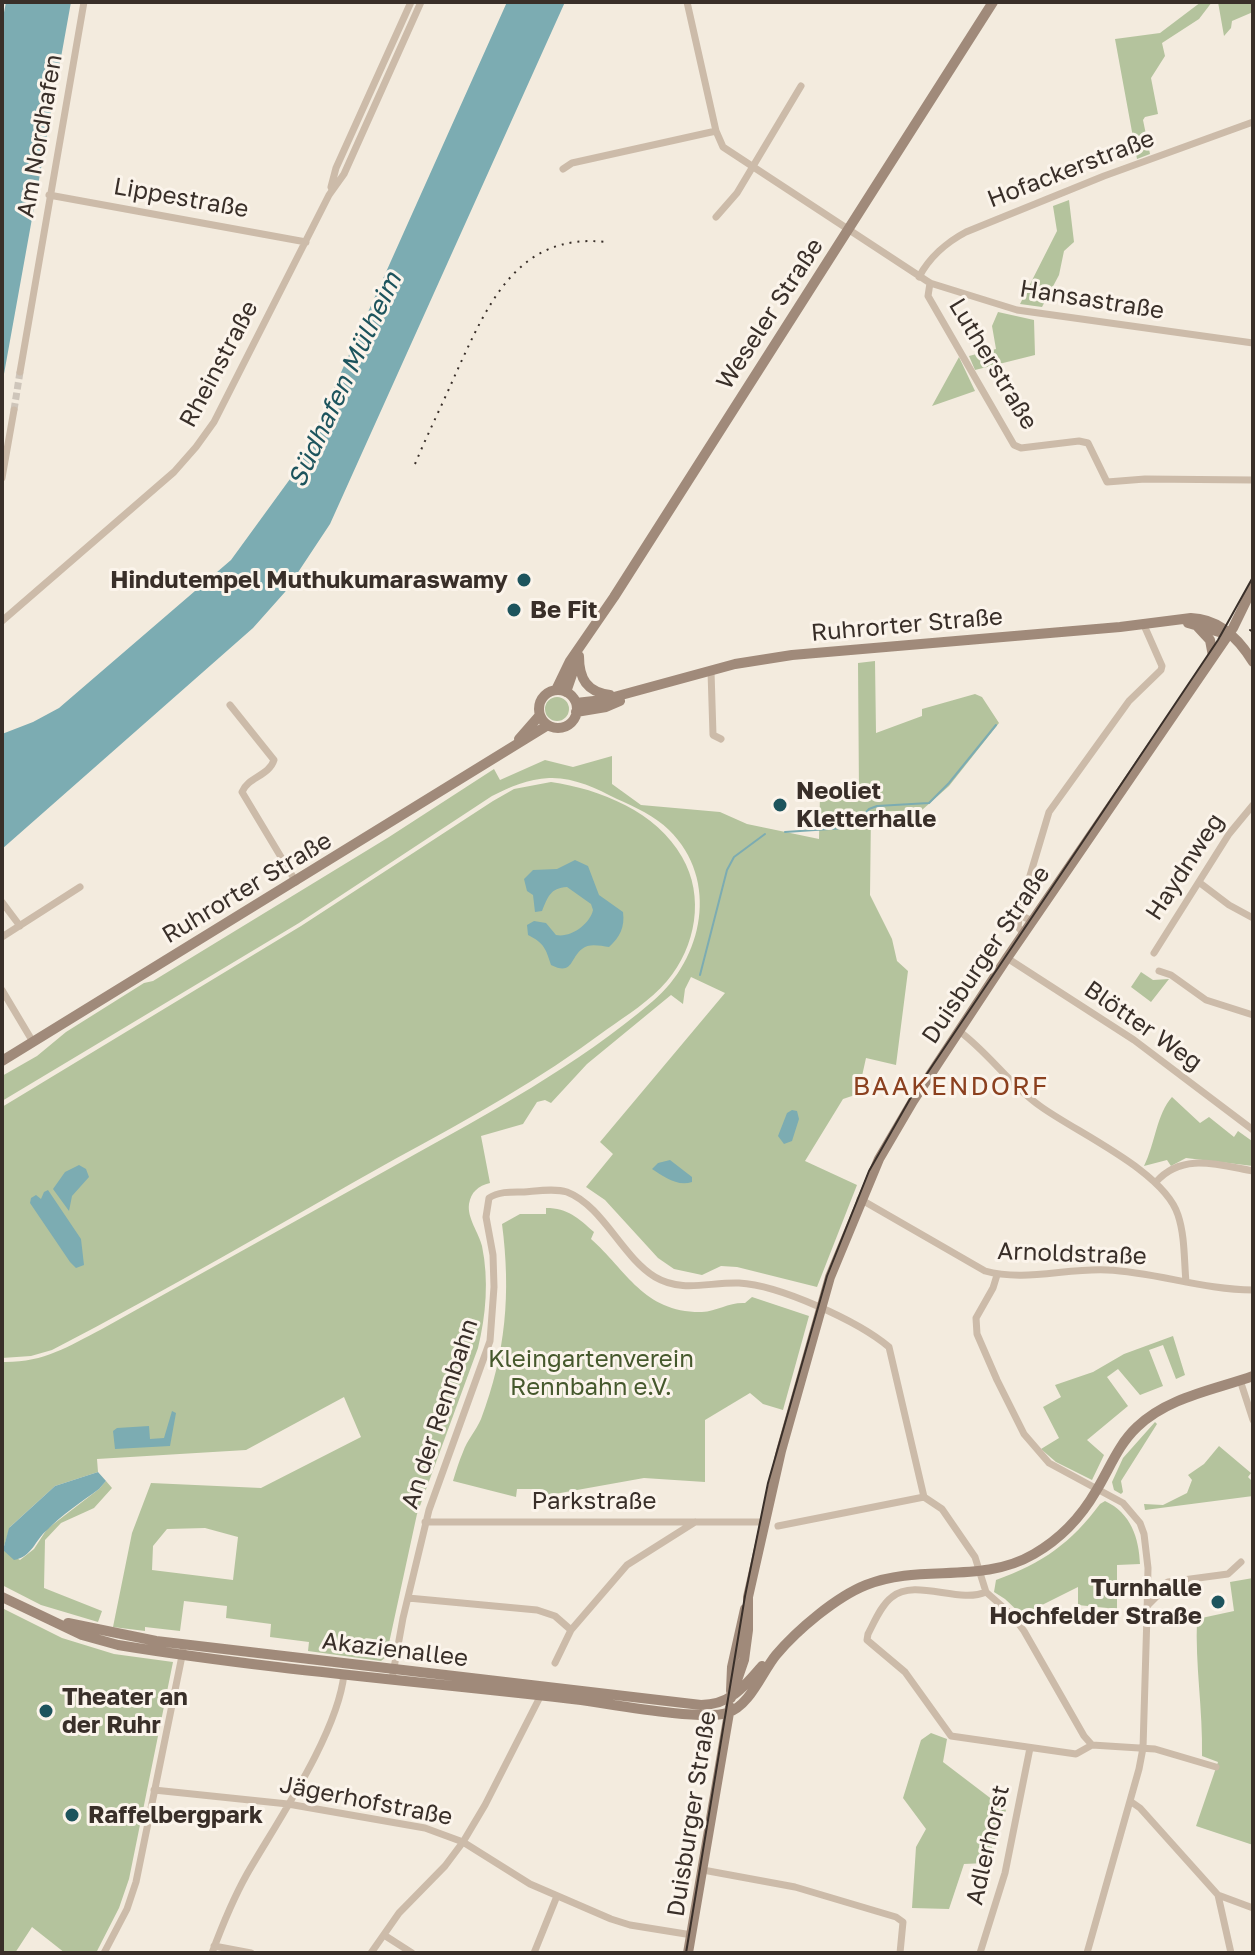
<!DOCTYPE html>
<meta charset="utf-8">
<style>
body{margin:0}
#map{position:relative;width:1255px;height:1955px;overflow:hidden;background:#f3ebde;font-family:"Golos Text",sans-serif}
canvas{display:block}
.frame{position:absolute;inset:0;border:4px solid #392f29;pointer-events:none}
</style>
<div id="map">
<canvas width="1255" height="1955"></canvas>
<div class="frame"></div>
</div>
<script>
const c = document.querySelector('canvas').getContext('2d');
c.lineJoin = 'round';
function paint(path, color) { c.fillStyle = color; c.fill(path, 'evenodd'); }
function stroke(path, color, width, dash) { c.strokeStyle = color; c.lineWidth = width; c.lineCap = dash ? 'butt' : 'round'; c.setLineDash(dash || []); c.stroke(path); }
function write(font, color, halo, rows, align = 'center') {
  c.font = font + ' "Golos Text",sans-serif'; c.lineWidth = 6; c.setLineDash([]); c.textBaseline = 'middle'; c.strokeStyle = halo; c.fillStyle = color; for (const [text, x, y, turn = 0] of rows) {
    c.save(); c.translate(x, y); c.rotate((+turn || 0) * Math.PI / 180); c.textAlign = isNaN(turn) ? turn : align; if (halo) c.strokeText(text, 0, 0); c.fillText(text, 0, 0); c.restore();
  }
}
const green = new Path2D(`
 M 1201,2 L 1212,2 L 1199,19 L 1162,43 L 1165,56 L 1151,78 L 1158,114 L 1145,117 L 1143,120 L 1150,154 L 1137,159 L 1115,39 L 1160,33 Z
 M 1218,2 L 1253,2 L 1253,12 L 1232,21 L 1231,28 L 1224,36 Z
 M 1069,200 L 1074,242 L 1064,251 L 1059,275 L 1042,307 L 1020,304 L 1057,231 L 1053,206 Z
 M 998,312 L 1034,320 L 1035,355 L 975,370 L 969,356 L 996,349 L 992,326 Z
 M 959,357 L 975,391 L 932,406 Z
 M 875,661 L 876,733 L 922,716 L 922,709 L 975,694 L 982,697 L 999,723 L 949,786 L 922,810 L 871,812 L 870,895 L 892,939 L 897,961 L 908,971 L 896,1065 L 866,1058 L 858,1094 L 843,1099 L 805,1161 L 857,1185 L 817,1287 L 737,1267 L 721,1266 L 702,1275 L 674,1269 L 658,1258 L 605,1200 L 586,1187 L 613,1154 L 600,1142 L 725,993 L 691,977 L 685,989 L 683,1004 L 671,995 L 587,1064 L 551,1103 L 545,1100 L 537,1102 L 523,1124 L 481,1136 L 490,1183 C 478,1186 471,1192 469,1204 C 467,1218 479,1233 482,1246 C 489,1280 486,1315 478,1348 L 417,1514 L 386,1657 L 381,1661 L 308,1651 L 309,1642 L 270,1637 L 271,1624 L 226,1618 L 227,1606 L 184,1601 L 180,1631 L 145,1627 L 145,1631 L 113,1627 L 132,1533 L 151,1483 L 261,1488 L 361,1437 L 344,1397 L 246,1450 L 97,1459 L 98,1472 L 55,1486 L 10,1527 L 3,1550 L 20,1560 L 34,1549 L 47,1529 L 99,1489 L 106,1481 L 112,1488 L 94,1508 L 61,1523 L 45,1540 L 44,1588 L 102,1611 L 98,1622 L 41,1605 L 2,1585 L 2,1362 C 43,1363 67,1347 102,1329 C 202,1273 303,1217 403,1161 C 489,1113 577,1066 653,1001 C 703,959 720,880 669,830 C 655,816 635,807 617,799 C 596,788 573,777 549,778 C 528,779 510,787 492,796 L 299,923 L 2,1101 L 2,1076 L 37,1056 L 66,1032 L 144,983 L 153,981 L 389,837 L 494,769 L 500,780 L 545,760 L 573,767 L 612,756 L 612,784 L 641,805 L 720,812 L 747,824 L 819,839 L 820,794 L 859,794 L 858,663 ZM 205,1528 L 238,1537 L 233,1580 L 152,1570 L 153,1546 L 167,1529 Z
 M545 709a12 12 0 1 1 24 0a12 12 0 1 1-24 0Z
 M 551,782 C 600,789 657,812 682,857 C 705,896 696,947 667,981 C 650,1001 627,1015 606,1030 C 539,1080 469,1119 395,1159 C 281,1223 168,1290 52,1350 L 31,1356 L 2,1358 L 2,1107 L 301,926 L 493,801 L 514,789 Z
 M 1141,972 L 1153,980 L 1169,979 L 1151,1002 L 1131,987 Z
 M 1172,1097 L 1200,1123 L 1209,1117 L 1234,1137 L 1238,1131 L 1252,1141 L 1253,1166 L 1186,1158 L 1171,1166 L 1167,1160 L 1144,1166 C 1155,1144 1157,1113 1172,1097 Z
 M 546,1208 C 568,1208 578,1218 594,1232 L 591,1239 C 627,1271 644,1313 702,1312 C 717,1311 730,1302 745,1303 L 752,1297 L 809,1316 L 783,1410 L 763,1404 L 750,1393 L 705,1420 L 705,1482 L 644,1478 L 538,1497 L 537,1489 L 517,1489 L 516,1497 L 453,1481 C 456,1471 459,1461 463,1452 C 467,1440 476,1431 481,1419 C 506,1353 511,1293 502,1224 L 520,1214 L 546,1214 Z
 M 1173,1336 L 1185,1375 L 1176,1379 L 1163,1345 L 1149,1350 L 1163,1386 L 1140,1395 L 1118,1369 L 1107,1377 L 1128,1406 L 1087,1440 L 1104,1455 L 1092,1480 L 1056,1462 L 1041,1449 L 1059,1438 L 1043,1407 L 1061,1397 L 1055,1385 L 1093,1372 L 1124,1354 Z
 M 1155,1422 L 1157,1424 L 1121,1481 L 1123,1492 L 1121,1494 L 1114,1490 L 1112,1482 L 1123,1458 Z
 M 1219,1446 L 1251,1473 L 1248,1477 L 1253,1482 L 1253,1496 L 1145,1510 L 1144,1504 L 1163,1505 L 1187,1493 L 1192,1480 L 1188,1475 L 1204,1464 Z
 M 1105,1501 C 1131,1513 1139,1538 1140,1564 L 1117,1565 L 1117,1609 L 1078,1605 L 1078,1587 L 1022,1615 L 1005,1599 L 994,1592 L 996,1580 C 1043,1563 1071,1543 1100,1504 Z
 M 1253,1578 L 1253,1845 L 1196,1826 L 1218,1762 L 1202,1756 C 1203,1710 1195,1665 1197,1619 L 1234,1611 L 1230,1582 Z
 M 2,1608 L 62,1638 L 114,1654 L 173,1662 L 129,1879 L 119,1908 L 96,1953 L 65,1953 L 32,1927 L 15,1953 L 2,1953 Z
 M 931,1733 L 947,1739 L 943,1762 L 1006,1810 L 986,1863 L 964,1864 L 949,1909 L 912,1908 L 916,1847 L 926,1829 L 903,1798 L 921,1740 Z`);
const water = new Path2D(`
 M 6,2 L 71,2 L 2,385 L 2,23 Z
 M 507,2 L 565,2 L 330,524 L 285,592 L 253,628 L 2,849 L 2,734 L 33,722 L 59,708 L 231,560 L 290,479 L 313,435 Z
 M 575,860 L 588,866 L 599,895 L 623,912 C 625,927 620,937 609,947 C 600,946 589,943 582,949 C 570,958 573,976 551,965 C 546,949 544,943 528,935 L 527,925 L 534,921 L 546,923 L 556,935 C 571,938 590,924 593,910 L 591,904 L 567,887 C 550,888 548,897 542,911 L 535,912 L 533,895 L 527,891 L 524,879 L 533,870 L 557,869 Z
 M 792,1110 L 797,1111 L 799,1119 L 792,1141 L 784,1144 L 778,1136 L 787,1113 Z
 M 670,1160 L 692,1177 L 692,1182 C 677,1187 663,1176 652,1169 L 658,1163 Z
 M 79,1165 L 86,1169 L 89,1177 L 72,1196 L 69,1211 L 53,1189 L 65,1172 Z
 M 48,1190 L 81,1239 L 84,1265 L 76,1268 L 70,1262 L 30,1203 L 31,1198 L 36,1195 L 41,1199 L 44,1192 Z
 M 172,1411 L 176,1413 L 170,1446 L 115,1449 L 113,1431 L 117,1428 L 149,1426 L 150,1439 L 164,1438 Z
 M 98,1472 L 106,1481 L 99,1489 C 81,1502 62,1515 47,1530 C 35,1540 32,1557 14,1560 L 3,1550 L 9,1528 L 55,1486 Z`);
const stream = new Path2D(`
 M 852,829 L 869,809 L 877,806 L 929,803 L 949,783 L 996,725
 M 785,832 L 845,828
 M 700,975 L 727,870 L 734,857 L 765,834`);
const streetTunnel = new Path2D(`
 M 14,410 L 20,372`);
const street = new Path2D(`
 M 687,2 L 716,131 L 723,147 L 930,283 L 1017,310 L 1253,343
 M 563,169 L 572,163 L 716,131
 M 331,187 L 336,168 L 411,2
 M 49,195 L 306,242
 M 716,217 L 737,193 L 801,86
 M 919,277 C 929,258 947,242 966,232 L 1104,176 L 1253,122
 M 930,283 L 928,296 L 1014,445 L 1021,448 L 1079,441 L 1088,443 L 1107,482 L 1145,479 L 1253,480
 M 20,372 L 84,2
 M 2,478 L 14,410
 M 2,621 L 174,472 L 196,447 L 214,422 L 329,195 L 344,174 L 421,2
 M 711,671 L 713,735 L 721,739
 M 230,705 L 274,760 C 269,776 248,777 242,792 L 296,882
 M 1200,883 L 1229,905 L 1253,918
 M 2,902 L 20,926
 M 1020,909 L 1018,927 L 1024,934
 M 1032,921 L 1024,917 L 1020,909 L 1049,812 L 1129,701 L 1161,670 L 1162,666 L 1143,623
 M 2,937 L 80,887
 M 1154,953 L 1229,834 L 1253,805
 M 1007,958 L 1134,1040 L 1253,1130
 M 1159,971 L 1171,975 L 1206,1000 L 1253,1015
 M 2,990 L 33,1042
 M 959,1031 C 989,1053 1010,1085 1040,1106 C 1077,1133 1164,1171 1178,1215 C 1185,1236 1184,1260 1186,1282
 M 1156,1182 C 1182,1152 1219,1165 1253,1171
 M 860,1199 L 985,1271 C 1024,1282 1066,1268 1107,1270 C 1156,1272 1203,1290 1253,1290
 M 997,1275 L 993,1288 L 976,1318 L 977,1334 L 997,1380 L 1024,1434 L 1049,1463 L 1123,1503 L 1140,1523 L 1144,1534 L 1148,1568 L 1147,1614 L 1143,1748 L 1139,1769 L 1087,1953
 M 1240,1380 L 1253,1420
 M 425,1522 L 763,1522
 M 778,1526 L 924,1497
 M 986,1592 C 959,1604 915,1578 892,1597 C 881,1605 874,1623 868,1634 L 867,1640 L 905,1672 L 951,1736 L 1076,1754 L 1092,1745
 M 408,1598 L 537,1610 L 555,1616 L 571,1630
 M 1147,1606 L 1158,1595 L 1160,1587 L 1168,1582 L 1228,1574 L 1241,1562
 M 555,1663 L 571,1630 L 627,1565 L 695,1522
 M 392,1679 L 403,1618 L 429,1510 L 490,1341 L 494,1287 L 493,1255 L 486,1217 L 489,1198 C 499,1191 513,1192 524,1192 C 537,1191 555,1188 567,1192 C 603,1206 622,1257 655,1277 C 682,1293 709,1282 739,1283 C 779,1285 858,1321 889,1347 L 924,1497 L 942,1509 L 975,1557 L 986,1592 L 1012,1615 L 1024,1631 L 1084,1736 L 1092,1745 L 1155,1749 L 1216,1767
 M 154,1790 L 288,1804 L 425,1828 L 463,1842 L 530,1884 L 611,1919 L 630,1925 L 692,1935
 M 1130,1801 L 1140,1808 L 1218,1895 L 1253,1908
 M 703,1870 L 795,1887 L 896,1917 L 903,1922 L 900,1953
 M 1218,1895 L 1231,1953
 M 384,1935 L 412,1953
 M 214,1946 L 251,1953
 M 104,1953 L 127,1909 L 136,1882 L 183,1651
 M 212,1953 C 222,1926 233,1899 247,1874 C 277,1822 338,1733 344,1674
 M 371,1953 L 399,1913 L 445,1866 L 463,1842 L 485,1805 L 542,1693
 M 534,1953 L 557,1896
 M 980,1953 L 1005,1873 L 1030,1748`);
const secondary = new Path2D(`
 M 1188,623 L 1226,634
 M 1197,626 L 1210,640 L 1213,656
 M 579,656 C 579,679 587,692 610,695
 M 556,690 L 570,661 L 614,597 L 993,2
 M539 709a19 19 0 1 1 38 0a19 19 0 1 1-38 0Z
 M 566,692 L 577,660
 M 576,703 L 603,700 L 735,664 L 792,655 L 1120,627 L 1191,618 C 1219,619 1239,639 1253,662
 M 576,712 L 606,707 L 620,701
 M 519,739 L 540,715
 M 2,1061 L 548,725
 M 2,1597 L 82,1635 L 118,1645 C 271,1670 427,1682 581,1700 C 611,1704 702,1721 727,1713 C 750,1706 762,1672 776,1655 C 797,1630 836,1597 866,1585 C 921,1563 981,1585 1034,1554 C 1060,1539 1081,1517 1096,1491 C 1110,1468 1118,1445 1137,1427 C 1168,1397 1214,1390 1253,1376
 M 68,1623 L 156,1641 L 701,1705 C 730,1705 744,1687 762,1666
 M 731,1691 L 732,1667 L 745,1609
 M 731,1698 L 744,1660 L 748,1630 L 748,1597 L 781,1451 L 830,1277 L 879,1159 L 913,1101 L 1007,958 L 1233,628 L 1253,587
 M 688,1953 L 730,1707`);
const tram = new Path2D(`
 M 1250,630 L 1253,632
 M 686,1953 L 745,1596 L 768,1483 L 827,1276 L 869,1171 L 910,1099 L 1218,640 L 1253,577`);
const rail = new Path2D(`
 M 415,464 C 428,433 443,403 456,373 C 487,306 517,232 606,242`);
const markers = [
 [524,580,8,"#1d545d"],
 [514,610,8,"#1d545d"],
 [780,805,8,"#1d545d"],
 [1218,1602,8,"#1d545d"],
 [46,1711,8,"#1d545d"],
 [72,1815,8,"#1d545d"]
];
const streetNames = [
 ["Am Nordhafen",40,136,-80],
 ["Hofackerstraße",1071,169,-21],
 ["Lippestraße",181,198,10],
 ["Hansastraße",1092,300,9],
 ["Weseler Straße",770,314,-57],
 ["Rheinstraße",219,364,-62],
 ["Lutherstraße",993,364,59],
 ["Ruhrorter Straße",907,625,-5],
 ["Haydnweg",1185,867,-57],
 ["Ruhrorter Straße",247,888,-31],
 ["Duisburger Straße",986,955,-56],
 ["Blötter Weg",1143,1026,35],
 ["Arnoldstraße",1072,1254,2],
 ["An der Rennbahn",440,1414,-72],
 ["Parkstraße",594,1501],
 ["Akazienallee",395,1650,7],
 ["Jägerhofstraße",366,1801,11],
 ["Duisburger Straße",692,1814,-81],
 ["Adlerhorst",988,1845,-77]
];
const poiNames = [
 ["Hindutempel Muthukumaraswamy",508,580,"right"],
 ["Be Fit",530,610],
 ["Neoliet",796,791],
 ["Kletterhalle",796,819],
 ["Turnhalle",1202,1588,"right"],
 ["Hochfelder Straße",1202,1616,"right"],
 ["Theater an",62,1697],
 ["der Ruhr",62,1725],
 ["Raffelbergpark",88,1815]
];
const parkNames = [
 ["Kleingartenverein",591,1359],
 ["Rennbahn e.V.",591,1387]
];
const waterNames = [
 ["Südhafen Mülheim",345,380,-65]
];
const neighbourhoodNames = [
 ["BAAKENDORF",951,1087]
];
paint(green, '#b4c39d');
paint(water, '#7cacb2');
stroke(stream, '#7cacb2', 2);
stroke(streetTunnel, '#cec5ba', 7, [7, 3.5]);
stroke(street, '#ccbba9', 7);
stroke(secondary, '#a08a7a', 10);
stroke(tram, '#392f29', 2);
stroke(rail, '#392f29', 2, [2, 6]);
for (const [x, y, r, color] of markers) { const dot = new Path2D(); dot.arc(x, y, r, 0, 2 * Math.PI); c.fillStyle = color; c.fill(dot); stroke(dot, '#fbf4eb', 3); }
write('24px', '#392f29', '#fbf4eb', streetNames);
write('bold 24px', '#392f29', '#fbf4eb', poiNames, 'left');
write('24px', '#45582c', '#fbf4eb', parkNames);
write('italic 26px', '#1d545d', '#fbf4eb', waterNames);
c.letterSpacing = '2px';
write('26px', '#8b401f', '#fbf4eb', neighbourhoodNames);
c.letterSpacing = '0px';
</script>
